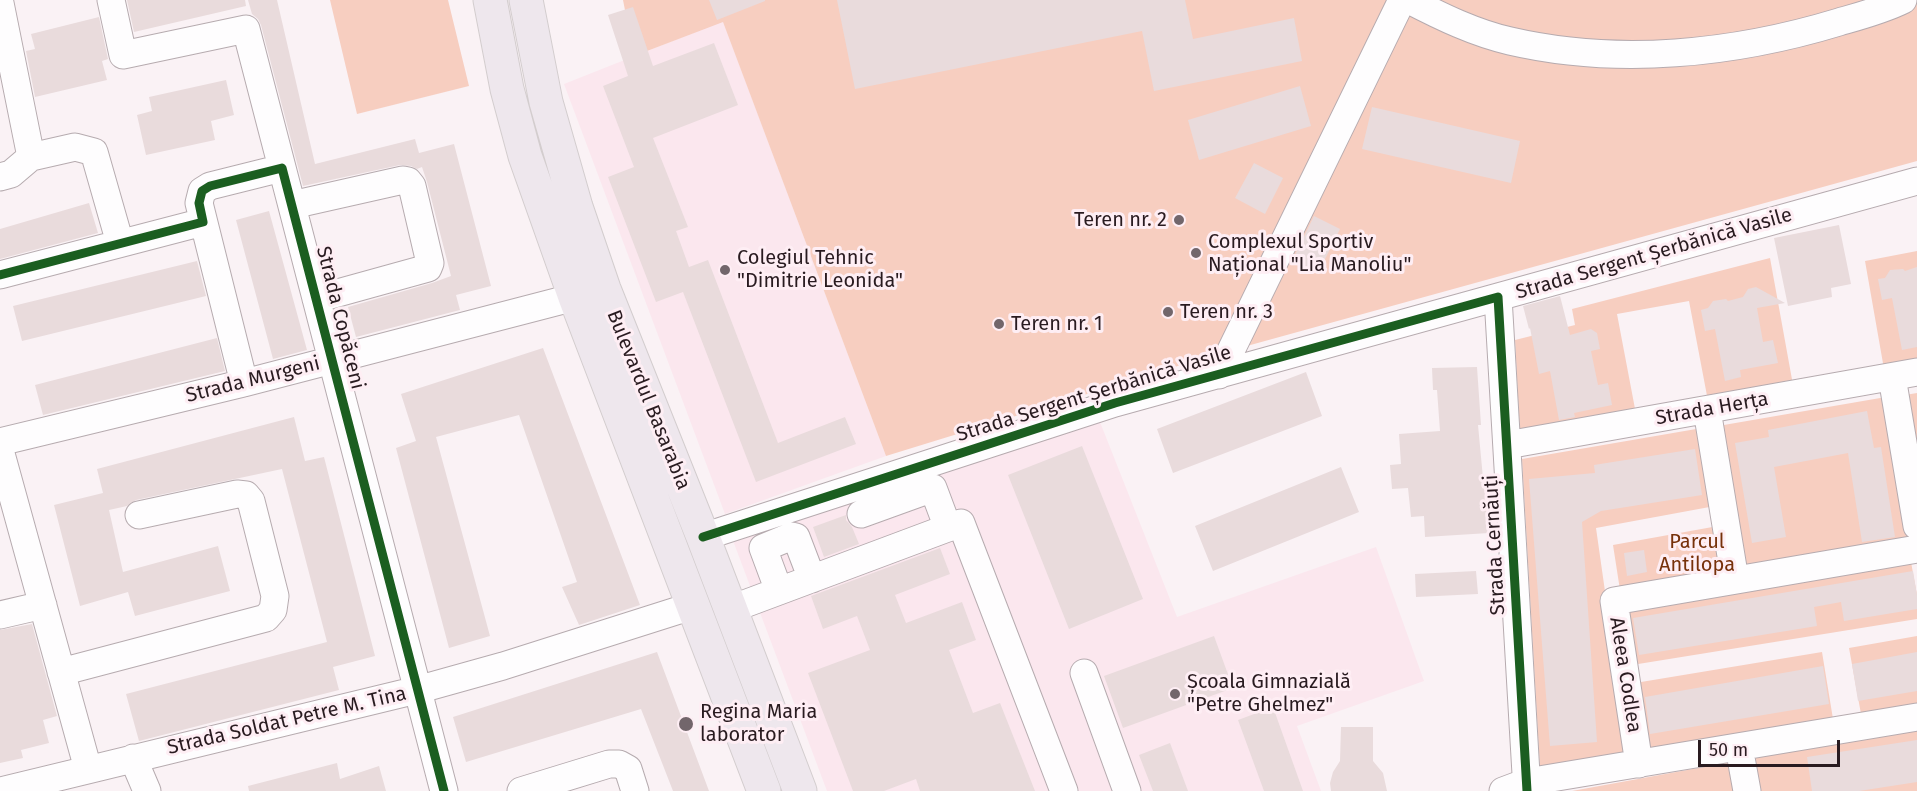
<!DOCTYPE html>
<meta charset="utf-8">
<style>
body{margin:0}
#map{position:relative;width:1917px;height:791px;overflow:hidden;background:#faf2f5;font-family:"Fira Sans",sans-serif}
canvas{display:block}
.scale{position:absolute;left:1698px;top:740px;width:142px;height:27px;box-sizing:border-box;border:3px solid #291b20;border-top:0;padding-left:8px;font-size:18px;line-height:21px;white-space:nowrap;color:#291b20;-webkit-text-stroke:4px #feeef4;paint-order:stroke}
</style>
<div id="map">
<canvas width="1917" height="791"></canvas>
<div class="scale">50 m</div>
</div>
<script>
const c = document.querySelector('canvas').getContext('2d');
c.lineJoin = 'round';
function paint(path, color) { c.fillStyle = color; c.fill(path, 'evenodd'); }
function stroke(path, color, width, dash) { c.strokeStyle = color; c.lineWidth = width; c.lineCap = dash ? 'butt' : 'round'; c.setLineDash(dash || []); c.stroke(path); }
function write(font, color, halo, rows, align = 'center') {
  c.font = font + ' "Fira Sans",sans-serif'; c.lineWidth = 6; c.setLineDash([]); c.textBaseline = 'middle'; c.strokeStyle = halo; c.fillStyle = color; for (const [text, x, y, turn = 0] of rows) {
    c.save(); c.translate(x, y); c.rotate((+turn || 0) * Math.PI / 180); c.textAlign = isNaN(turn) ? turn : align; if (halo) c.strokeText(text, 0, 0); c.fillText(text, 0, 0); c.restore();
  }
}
const built = new Path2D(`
 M 723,21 L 886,456 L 725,514 L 564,84 Z
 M 1100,422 L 1177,617 L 1376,547 L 1424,681 L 1297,726 L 1321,791 L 827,791 L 732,538 Z`);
const green = new Path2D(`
 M 330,0 L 448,0 L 469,86 L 357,114 Z
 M 623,0 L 1917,0 L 1917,161 L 1207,357 L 886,456 L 723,22 L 634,56 Z
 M 1917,251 L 1917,363 L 1884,369 L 1865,261 Z
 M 1770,258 L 1793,385 L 1708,401 L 1689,301 L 1617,314 L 1636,414 L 1520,434 L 1515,340 L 1575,325 L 1572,309 Z
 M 1917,393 L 1917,453 L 1905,395 Z
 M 1886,397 L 1910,538 L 1742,567 L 1718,426 Z
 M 1702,428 L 1715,506 L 1596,528 L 1628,753 L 1540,769 L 1522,459 Z
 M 1718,526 L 1726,572 L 1620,590 L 1613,545 Z
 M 1911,562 L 1917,595 L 1917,619 L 1632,665 L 1623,610 Z
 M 1917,636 L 1917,705 L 1861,714 L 1849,648 Z
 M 1822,652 L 1833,719 L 1646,750 L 1635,683 Z
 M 1917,731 L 1917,791 L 1758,791 L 1752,758 Z
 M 1731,762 L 1736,791 L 1572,791 Z`);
const building = new Path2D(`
 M 127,0 L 245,0 L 246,6 L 134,32 Z
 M 248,0 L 277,0 L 315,164 L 415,139 L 419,153 L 454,144 L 491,286 L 456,295 L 460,310 L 356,337 L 348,307 L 432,283 L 451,276 L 427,182 L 422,167 L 417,169 L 411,166 L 400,165 L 303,186 L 261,25 L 258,19 L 252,14 Z
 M 709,0 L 765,0 L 765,1 L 717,20 Z
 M 837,0 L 1185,0 L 1193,39 L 1294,18 L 1302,61 L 1154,91 L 1142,31 L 855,89 Z
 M 633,7 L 653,66 L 714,43 L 738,105 L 653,138 L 688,227 L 676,231 L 689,267 L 708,260 L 778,443 L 845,417 L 856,444 L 756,482 L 683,292 L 656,302 L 608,177 L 634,167 L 603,86 L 628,76 L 608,15 Z
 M 99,17 L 108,59 L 102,61 L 107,80 L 35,97 L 26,51 L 35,49 L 31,34 Z
 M 226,80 L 234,115 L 211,121 L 215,140 L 146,155 L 137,115 L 152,111 L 149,97 Z
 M 1300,86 L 1311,126 L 1199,160 L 1188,120 Z
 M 1372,107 L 1520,141 L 1511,183 L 1362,149 Z
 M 1254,163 L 1283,178 L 1265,214 L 1235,198 Z
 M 89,203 L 98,233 L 0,259 L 0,229 Z
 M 269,211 L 307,350 L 273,359 L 236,220 Z
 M 1314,216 L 1340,229 L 1318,273 L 1292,261 Z
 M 1839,225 L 1851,284 L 1831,288 L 1832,297 L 1788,306 L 1774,238 Z
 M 197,261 L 206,296 L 22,341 L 13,306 Z
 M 1917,267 L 1917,347 L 1902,350 L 1892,298 L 1882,300 L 1878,279 L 1885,278 L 1890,270 L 1903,269 L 1905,271 Z
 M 1756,287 L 1785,303 L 1757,308 L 1763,342 L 1773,340 L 1778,363 L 1740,370 L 1741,377 L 1725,381 L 1715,329 L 1705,331 L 1701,310 L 1708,308 L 1713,301 L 1726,299 L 1728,301 L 1743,297 L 1748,289 Z
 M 1560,296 L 1570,335 L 1591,329 L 1597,333 L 1600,349 L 1591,351 L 1598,385 L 1608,383 L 1612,405 L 1574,413 L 1575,417 L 1559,420 L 1550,371 L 1539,374 L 1530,328 L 1529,329 L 1523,306 Z
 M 217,338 L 225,371 L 43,415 L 35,385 Z
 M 543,348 L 640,605 L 579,625 L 562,587 L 577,582 L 519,415 L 436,437 L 490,636 L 449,648 L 396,448 L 416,441 L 401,394 Z
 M 1477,367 L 1481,425 L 1478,425 L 1484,489 L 1487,489 L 1489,533 L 1425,537 L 1424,516 L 1411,517 L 1408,488 L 1392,489 L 1390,465 L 1401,464 L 1399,434 L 1440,431 L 1437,390 L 1433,390 L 1432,368 Z
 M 1306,372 L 1322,416 L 1173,473 L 1157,429 Z
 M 1867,411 L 1874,448 L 1881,447 L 1895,537 L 1862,542 L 1848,453 L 1774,467 L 1786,537 L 1752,543 L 1735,443 L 1769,437 L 1768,430 Z
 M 294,417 L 305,461 L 324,457 L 375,656 L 333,667 L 339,690 L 139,741 L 126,694 L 327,642 L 282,469 L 136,500 L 127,506 L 109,510 L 123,572 L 218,546 L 230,591 L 135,616 L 128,592 L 80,606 L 54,505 L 103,493 L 97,469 Z
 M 1082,446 L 1143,599 L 1069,629 L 1008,475 Z
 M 1695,449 L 1702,495 L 1601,511 L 1582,522 L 1597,742 L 1550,746 L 1529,479 L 1595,473 L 1594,465 Z
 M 1341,467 L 1359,512 L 1213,571 L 1195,526 Z
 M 846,515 L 846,520 L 852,527 L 859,544 L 824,557 L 813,527 Z
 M 940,548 L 950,574 L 895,595 L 906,623 L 962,602 L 976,640 L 949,650 L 973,713 L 1000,703 L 1035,791 L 920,791 L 916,779 L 884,791 L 853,791 L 808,673 L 870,650 L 857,616 L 823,629 L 811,596 Z
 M 1644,550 L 1647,572 L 1627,576 L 1624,553 Z
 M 1476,571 L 1478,594 L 1416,597 L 1415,574 Z
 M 1913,571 L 1917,595 L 1917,609 L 1844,621 L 1841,602 L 1814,607 L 1817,626 L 1639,655 L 1633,618 Z
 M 32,624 L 57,716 L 43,720 L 49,743 L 21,750 L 23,758 L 0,763 L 0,630 Z
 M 1214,636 L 1233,688 L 1123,728 L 1104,676 Z
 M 657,652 L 709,791 L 673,791 L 641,709 L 466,762 L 453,717 Z
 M 1917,652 L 1917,691 L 1858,701 L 1852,664 Z
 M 1823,666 L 1829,704 L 1650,734 L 1645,697 Z
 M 1273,707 L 1303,791 L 1264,791 L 1238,720 Z
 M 1341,727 L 1373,727 L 1373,761 L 1383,773 L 1387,791 L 1331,791 L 1330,783 L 1333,772 L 1340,761 Z
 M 1917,740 L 1917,782 L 1859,791 L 1812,791 L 1807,757 Z
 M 1170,743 L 1188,791 L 1153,791 L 1139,755 Z
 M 337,763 L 340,779 L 379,766 L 386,791 L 249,791 L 248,786 Z`);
const minor = new Path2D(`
 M 111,0 L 123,55 L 246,29 L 444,791
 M 1409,0 C 1442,17 1475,33 1510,41 C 1618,66 1734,54 1839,22 C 1860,16 1883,10 1903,0
 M 0,3 L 31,157
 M 0,177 L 11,174 L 31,157 L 75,147 L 94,152 L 120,243
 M 292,205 L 403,180 L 408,181 L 412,186 L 430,263 L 428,268 L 316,299
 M 0,275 L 203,222
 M 1498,297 L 1527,791
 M 1219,375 L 1402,0
 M 1892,377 L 1917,526
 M 244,383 L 199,203 L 202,191 L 210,186 L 282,168
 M 1707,410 L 1735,580
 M 0,442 L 244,383 L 575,297
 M 1507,445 L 1917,372
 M 0,450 L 88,769
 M 861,514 L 933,488 L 948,528
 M 703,537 L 1115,403 L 1917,181
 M 779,591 L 763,548 L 792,536 L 796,537 L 812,579
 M 731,609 L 961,523 L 1064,791
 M 0,615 L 43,605
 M 61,672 L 266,618 L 273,610 L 275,596 L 251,501 L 246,495 L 237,494 L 139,515
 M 1084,673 L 1127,791
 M 1739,747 L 1747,791
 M 133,758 L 147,791
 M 1639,764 L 1614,601 L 1917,549
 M 1,791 L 417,690 L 503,666 L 692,606
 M 521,791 L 609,764 L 619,764 L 628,769 L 635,791
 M 1503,791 L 1527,782 L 1917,717`);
const major = new Path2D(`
 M 490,0 L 507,89 L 525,156 L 575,297 L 764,791
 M 526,0 L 546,102 L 576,207 L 604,289 L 703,537 L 800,791`);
const cycleway = new Path2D(`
 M 0,275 L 203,222 L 199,203 L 202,191 L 210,186 L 282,168 L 444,791
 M 703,537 L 1115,403 L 1498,297 L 1527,791`);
const markers = [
 [1179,220,6,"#72666b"],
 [1196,253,6,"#72666b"],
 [725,270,6,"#72666b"],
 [1168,312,6,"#72666b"],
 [999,324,6,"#72666b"],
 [1175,694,6,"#72666b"],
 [686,724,8,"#72666b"]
];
const poiNames = [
 ["Teren nr. 2",1167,220,"right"],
 ["Complexul Sportiv",1208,242],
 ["Național \"Lia Manoliu\"",1208,265],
 ["Colegiul Tehnic",737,258],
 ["\"Dimitrie Leonida\"",737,281],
 ["Teren nr. 3",1180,312],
 ["Teren nr. 1",1011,324],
 ["Școala Gimnazială",1187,682],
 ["\"Petre Ghelmez\"",1187,705],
 ["Regina Maria",700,712],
 ["laborator",700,735]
];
const streetNames = [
 ["Strada Sergent Șerbănică Vasile",1654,254,-16],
 ["Strada Copăceni",340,318,76],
 ["Strada Murgeni",253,380,-14],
 ["Strada Sergent Șerbănică Vasile",1094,394,-17],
 ["Bulevardul Basarabia",648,400,68],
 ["Strada Herța",1712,409,-10],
 ["Strada Cernăuți",1495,545,-93],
 ["Aleea Codlea",1625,675,81],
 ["Strada Soldat Petre M. Tina",287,721,-13]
];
const parkNames = [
 ["Parcul",1697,542],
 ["Antilopa",1697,565]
];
paint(built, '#fbe7ee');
paint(green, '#f7cec0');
paint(building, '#e9dbdc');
stroke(minor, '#b6abaf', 29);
stroke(major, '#d3cdce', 35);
stroke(minor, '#fefdfe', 27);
stroke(major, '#eee7ed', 33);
stroke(cycleway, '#1b5e20', 9);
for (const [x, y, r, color] of markers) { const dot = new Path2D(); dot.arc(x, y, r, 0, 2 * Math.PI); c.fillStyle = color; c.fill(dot); stroke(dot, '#feeef4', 2); }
write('20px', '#291b20', '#feeef4', poiNames, 'left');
write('20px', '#291b20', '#feeef4', streetNames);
write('20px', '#77310a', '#feeef4', parkNames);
</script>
